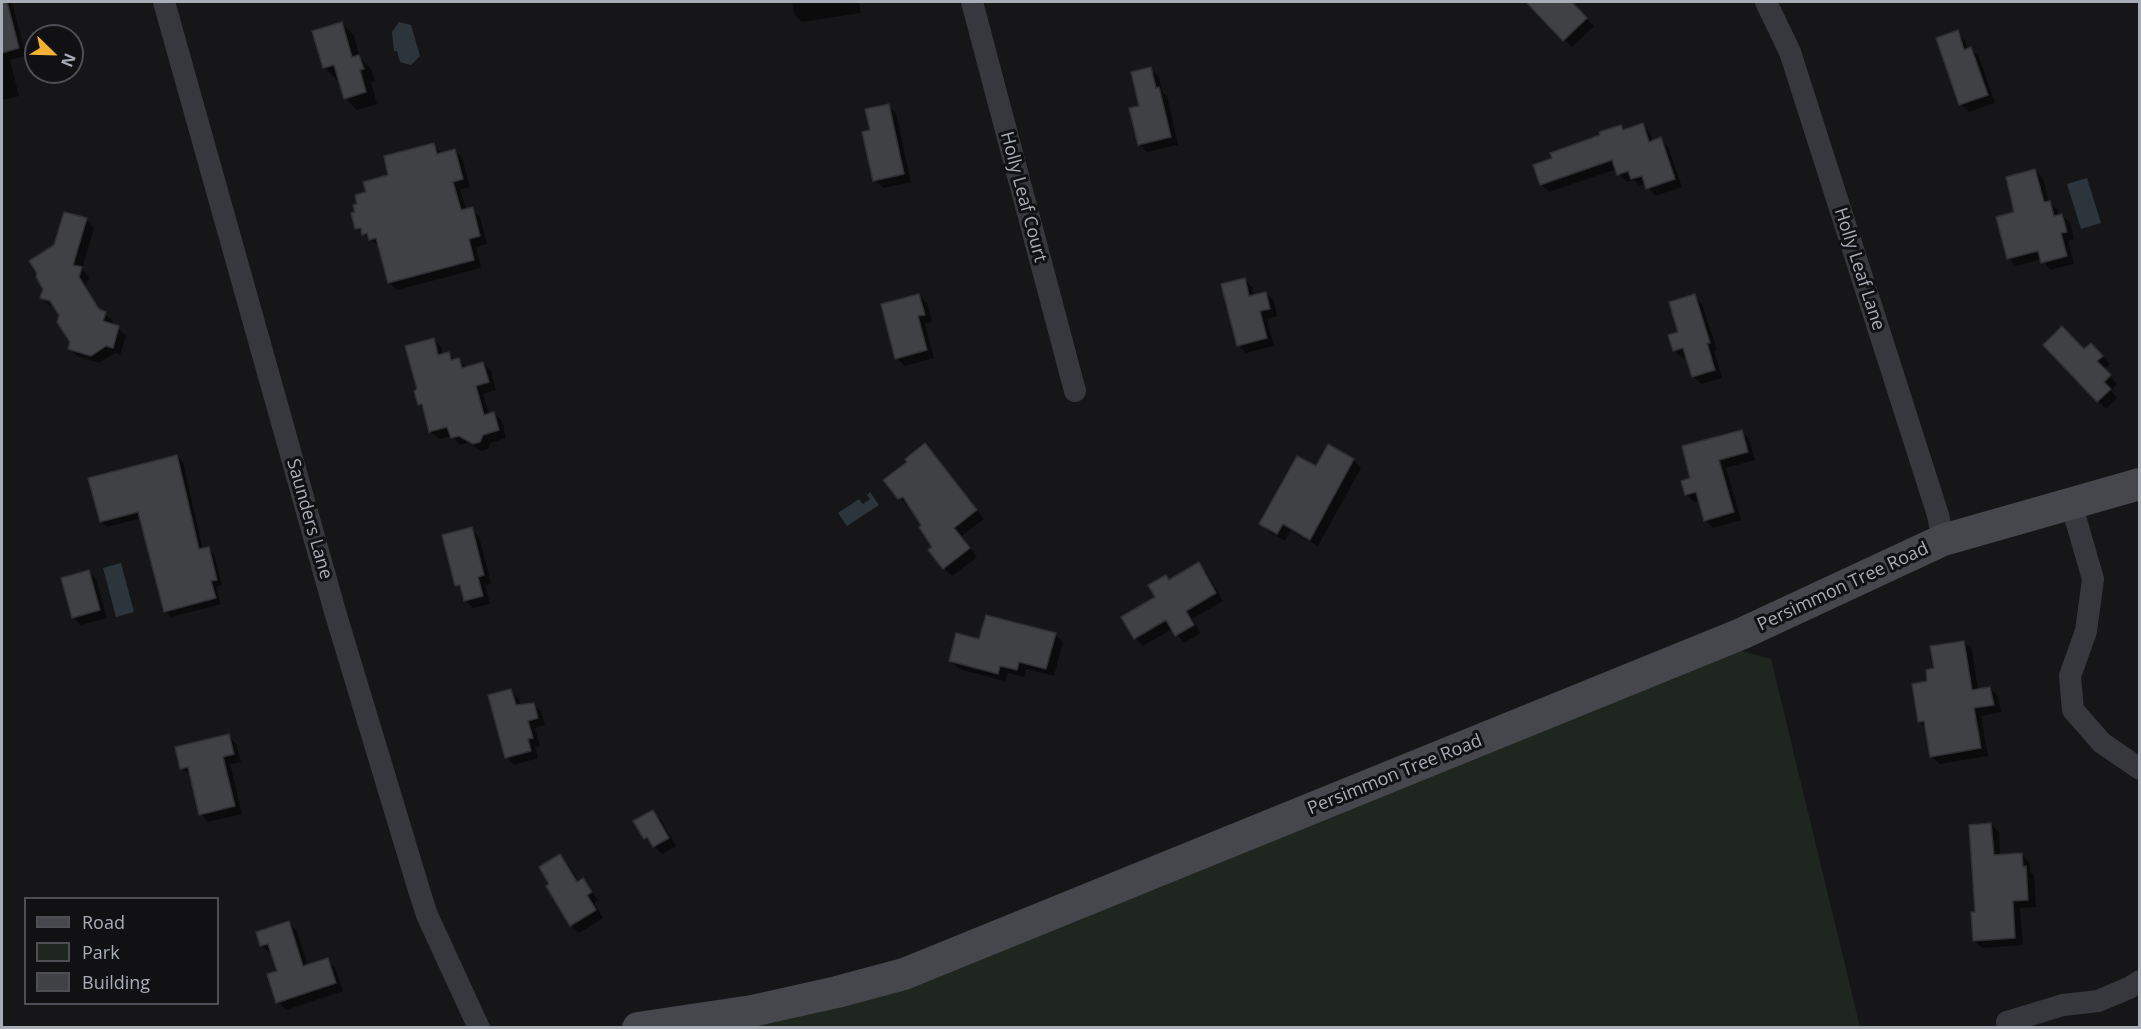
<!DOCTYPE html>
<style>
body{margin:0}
#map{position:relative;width:2141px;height:1029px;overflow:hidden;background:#161618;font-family:"Open Sans",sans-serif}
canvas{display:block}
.frame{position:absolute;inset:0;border:3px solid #a8adb8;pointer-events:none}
.legend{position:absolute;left:24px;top:897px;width:195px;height:108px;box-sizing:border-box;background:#111113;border:2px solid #4d4f55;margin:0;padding:8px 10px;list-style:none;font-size:18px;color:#a8adb8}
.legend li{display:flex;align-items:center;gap:12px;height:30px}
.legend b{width:30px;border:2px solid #4d4f55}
.north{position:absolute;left:24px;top:24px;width:60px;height:60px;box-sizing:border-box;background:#111113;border:2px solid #4d4f55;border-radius:50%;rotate:113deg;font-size:16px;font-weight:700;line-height:24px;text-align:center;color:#a8adb8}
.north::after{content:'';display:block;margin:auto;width:21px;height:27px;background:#f2b134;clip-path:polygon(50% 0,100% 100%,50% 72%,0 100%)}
</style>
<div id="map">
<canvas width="2141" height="1029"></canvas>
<div class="frame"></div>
<ul class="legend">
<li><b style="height:8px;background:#45474d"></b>Road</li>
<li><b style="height:16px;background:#1e261f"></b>Park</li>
<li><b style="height:16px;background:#404145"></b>Building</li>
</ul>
<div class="north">N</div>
</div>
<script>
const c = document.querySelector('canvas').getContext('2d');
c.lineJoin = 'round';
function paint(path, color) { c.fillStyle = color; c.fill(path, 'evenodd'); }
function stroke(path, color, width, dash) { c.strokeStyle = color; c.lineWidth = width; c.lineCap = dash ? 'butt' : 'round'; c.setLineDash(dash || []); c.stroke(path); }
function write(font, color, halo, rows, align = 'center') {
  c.font = font + ' "Open Sans",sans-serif'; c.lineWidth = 6; c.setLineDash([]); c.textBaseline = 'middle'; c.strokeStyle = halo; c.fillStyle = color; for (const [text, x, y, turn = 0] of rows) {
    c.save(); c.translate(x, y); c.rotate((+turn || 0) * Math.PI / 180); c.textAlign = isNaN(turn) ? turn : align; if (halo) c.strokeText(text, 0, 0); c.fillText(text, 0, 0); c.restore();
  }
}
const green = new Path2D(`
 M 1728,647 L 1771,659 L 1860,1027 L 743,1028 Z`);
const water = new Path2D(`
 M 399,22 L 411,25 L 420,56 L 411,65 L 400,62 L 397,51 L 394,51 L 392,32 Z
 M 2087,178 L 2101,223 L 2081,229 L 2067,184 Z
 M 870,492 L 879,505 L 847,526 L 838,513 L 859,499 L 863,504 L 870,499 L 867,495 Z
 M 121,563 L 134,612 L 116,617 L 103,568 Z`);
const shadow = new Path2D(`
 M 2,2 L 12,2 L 26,56 L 10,60 L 19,96 L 2,100 Z
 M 792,2 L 859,2 L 861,13 L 802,22 L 794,14 Z
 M 1531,2 L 1570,2 L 1594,26 L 1572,47 L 1530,4 Z
 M 342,23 L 354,36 L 360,58 L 371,69 L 375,81 L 371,82 L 377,104 L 357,110 L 345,98 L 339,79 L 337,80 L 324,67 Z
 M 1957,32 L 1965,40 L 1968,50 L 1971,49 L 1979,57 L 1995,103 L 1969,112 L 1961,104 L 1937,39 Z
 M 1151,69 L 1159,77 L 1162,92 L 1167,96 L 1178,145 L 1147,152 L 1139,144 L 1140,107 Z
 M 888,106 L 896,113 L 911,182 L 883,188 L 875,180 L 872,131 Z
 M 1642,125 L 1650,133 L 1653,142 L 1660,139 L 1668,147 L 1682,187 L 1655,196 L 1646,184 L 1640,186 L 1634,180 L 1627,182 L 1619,174 L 1617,169 L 1549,192 L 1541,184 L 1602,136 L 1621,127 L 1625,131 Z
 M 433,144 L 442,154 L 455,150 L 462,158 L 470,187 L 460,189 L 466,210 L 472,209 L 480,217 L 487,244 L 476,247 L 481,268 L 397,290 L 389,282 L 380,247 L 357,228 L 357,213 L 359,205 L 368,193 Z
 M 2035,170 L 2043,178 L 2049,202 L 2058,210 L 2059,216 L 2062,215 L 2070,223 L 2074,239 L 2068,241 L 2074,264 L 2050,270 L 2042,259 L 2016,266 L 2008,258 L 2016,213 Z
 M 86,220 L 94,228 L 82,269 L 89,277 L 86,286 L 102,312 L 113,321 L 112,326 L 118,328 L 126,336 L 120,355 L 115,353 L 99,363 L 77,356 L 69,348 L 71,342 L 61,315 L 56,307 L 49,305 L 42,298 L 55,246 Z
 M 1244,279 L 1252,287 L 1254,296 L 1266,293 L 1274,301 L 1277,316 L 1267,319 L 1274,346 L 1246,353 L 1238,345 Z
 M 919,296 L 927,303 L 932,322 L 925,324 L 934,358 L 905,366 L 897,358 Z
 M 1695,296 L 1702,304 L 1717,350 L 1714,351 L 1722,378 L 1701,384 L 1693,376 L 1687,357 L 1682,358 L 1674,350 Z
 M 433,339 L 441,347 L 443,355 L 448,354 L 455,360 L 459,359 L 467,368 L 483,363 L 491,371 L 496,390 L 483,394 L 489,415 L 494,413 L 502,421 L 506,438 L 491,443 L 488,449 L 482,451 L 468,443 L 460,445 L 452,436 L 439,439 L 431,432 L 425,410 L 419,404 L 419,390 Z
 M 2045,345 L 2084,351 L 2091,345 L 2110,364 L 2104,370 L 2117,384 L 2111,391 L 2117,398 L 2106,409 Z
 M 1741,431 L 1749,439 L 1755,460 L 1726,468 L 1741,520 L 1713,528 L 1705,520 L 1700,501 L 1694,502 L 1686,494 L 1692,479 Z
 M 925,445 L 984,519 L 961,536 L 977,557 L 952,576 L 944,568 L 924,526 L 910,505 L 907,506 L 885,481 L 909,462 Z
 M 177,456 L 183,462 L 203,550 L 208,548 L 214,554 L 222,585 L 216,587 L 221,604 L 171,617 L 165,611 L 141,518 L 107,527 L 101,521 Z
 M 1353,460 L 1361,468 L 1318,546 L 1291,531 L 1285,541 L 1269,532 L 1261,524 L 1317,468 Z
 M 471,529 L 479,537 L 491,583 L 485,585 L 490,604 L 473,608 L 465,600 L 463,591 L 457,585 Z
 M 1198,564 L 1206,572 L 1223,601 L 1192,619 L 1201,633 L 1184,643 L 1172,629 L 1143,646 L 1135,638 L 1157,598 L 1170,581 Z
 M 88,571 L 96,579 L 107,618 L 81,625 L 73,617 Z
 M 1055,635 L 1063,642 L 1054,676 L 1026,669 L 1024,677 L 1008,673 L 1005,681 L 959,669 L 951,661 L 980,641 Z
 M 1964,642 L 1972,650 L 1978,690 L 1990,688 L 1998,696 L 2001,712 L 1981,716 L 1988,756 L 1939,764 L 1931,756 L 1926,728 L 1919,721 L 1929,683 L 1936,669 Z
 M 511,691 L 519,699 L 521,706 L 533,704 L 541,712 L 545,725 L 535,728 L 540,746 L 535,747 L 538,758 L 514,765 L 507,757 Z
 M 229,736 L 236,744 L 241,762 L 230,764 L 242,814 L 208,822 L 201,814 L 191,775 L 182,768 Z
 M 653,812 L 661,820 L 676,846 L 662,854 L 645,838 Z
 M 1991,824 L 1999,832 L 2000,856 L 2021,854 L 2029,862 L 2030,872 L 2034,876 L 2036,907 L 2020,908 L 2023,945 L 1982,948 L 1974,940 L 1976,913 Z
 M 560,856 L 568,864 L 579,882 L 583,880 L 598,900 L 594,903 L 603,918 L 579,933 L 571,925 L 551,885 Z
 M 289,923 L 297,931 L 308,966 L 327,960 L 335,968 L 343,991 L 286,1010 L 278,1002 L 278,972 L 272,952 L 269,953 L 261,945 Z`);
const building = new Path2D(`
 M 2,2 L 7,2 L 19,48 L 2,53 Z
 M 1526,2 L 1572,2 L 1587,18 L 1563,41 Z
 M 342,22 L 352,57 L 359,55 L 364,69 L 360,70 L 366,92 L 344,99 L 334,65 L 323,68 L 312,31 Z
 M 1958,30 L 1964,50 L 1971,47 L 1988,95 L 1959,105 L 1936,38 Z
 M 1151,67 L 1156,88 L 1159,87 L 1171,137 L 1138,145 L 1129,108 L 1139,106 L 1131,72 Z
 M 889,104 L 904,174 L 873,181 L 862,132 L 870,130 L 865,109 Z
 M 1643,123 L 1649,142 L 1661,137 L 1675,179 L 1646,189 L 1642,176 L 1631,179 L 1628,171 L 1617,175 L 1612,160 L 1540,185 L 1533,165 L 1552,158 L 1550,153 L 1600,135 L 1599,132 L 1621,125 L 1623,130 Z
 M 434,143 L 437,154 L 455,149 L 463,179 L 453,182 L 461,210 L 473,207 L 480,236 L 469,239 L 474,260 L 388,283 L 376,238 L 369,240 L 367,233 L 362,235 L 361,228 L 355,229 L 351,213 L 355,212 L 353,205 L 357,204 L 355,195 L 366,192 L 363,182 L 388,175 L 384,156 Z
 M 2035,169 L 2044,202 L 2050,201 L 2054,216 L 2062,214 L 2067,232 L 2061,233 L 2067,256 L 2041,263 L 2038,251 L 2007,259 L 1996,217 L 2014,212 L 2006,177 Z
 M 64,212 L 87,218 L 73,265 L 82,267 L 79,277 L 99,309 L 106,312 L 103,321 L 119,326 L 113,348 L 106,346 L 91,356 L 68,349 L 70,342 L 57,322 L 59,315 L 50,301 L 40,298 L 43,289 L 36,277 L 37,273 L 29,261 L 54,245 Z
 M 1245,278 L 1249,296 L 1266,292 L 1270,309 L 1260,311 L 1267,338 L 1237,346 L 1221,284 Z
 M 919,294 L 925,315 L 918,316 L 927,350 L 895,359 L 881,304 Z
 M 1695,294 L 1710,343 L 1707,343 L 1715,370 L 1692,377 L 1683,348 L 1673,351 L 1668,335 L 1678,332 L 1669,302 Z
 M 2062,326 L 2084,349 L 2091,343 L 2103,356 L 2097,361 L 2111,375 L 2104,382 L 2111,389 L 2097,402 L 2043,345 Z
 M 434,338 L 438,355 L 449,352 L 451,360 L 459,358 L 462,368 L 483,362 L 489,382 L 476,386 L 484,415 L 494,412 L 499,430 L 483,435 L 480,442 L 473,444 L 459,436 L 451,438 L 447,427 L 429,432 L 422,404 L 418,405 L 414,391 L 417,389 L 405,346 Z
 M 1742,430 L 1748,452 L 1719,460 L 1734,512 L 1704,521 L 1696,492 L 1685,495 L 1681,481 L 1690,478 L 1682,446 Z
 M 925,443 L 977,510 L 954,528 L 970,548 L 943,569 L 928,550 L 932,547 L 919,527 L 921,525 L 903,497 L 898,499 L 883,480 L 907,462 L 905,459 Z
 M 1328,444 L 1354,459 L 1310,540 L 1283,524 L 1277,534 L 1259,524 L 1297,456 L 1316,466 Z
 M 177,455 L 199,549 L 209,547 L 217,580 L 211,581 L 216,598 L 164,612 L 138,512 L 100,522 L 88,478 Z
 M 472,527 L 484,575 L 478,577 L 483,596 L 464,601 L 460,585 L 455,586 L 442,535 Z
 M 1199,562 L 1216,593 L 1186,611 L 1194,625 L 1175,636 L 1166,620 L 1134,639 L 1121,617 L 1155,597 L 1148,585 L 1166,575 L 1169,580 Z
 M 89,570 L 100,610 L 72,618 L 61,578 Z
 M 986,615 L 1056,633 L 1046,669 L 1019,662 L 1017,670 L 1000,666 L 998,674 L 949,661 L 956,633 L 979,639 Z
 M 1964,641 L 1972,690 L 1990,687 L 1994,705 L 1974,708 L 1981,748 L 1930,757 L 1924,721 L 1918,722 L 1912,684 L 1927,681 L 1926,670 L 1934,668 L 1930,646 Z
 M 511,689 L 516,705 L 534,703 L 538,718 L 528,721 L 533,738 L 528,739 L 531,751 L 505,758 L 488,695 Z
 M 229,734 L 234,754 L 223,757 L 235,806 L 199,815 L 188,767 L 180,769 L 175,747 Z
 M 653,810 L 669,838 L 653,847 L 647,837 L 644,839 L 633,821 Z
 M 1991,823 L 1994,855 L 2022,853 L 2023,867 L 2026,866 L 2028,900 L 2013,901 L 2015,938 L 1973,941 L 1971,912 L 1975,912 L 1969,825 Z
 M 560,854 L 577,882 L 583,878 L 592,892 L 587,895 L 596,910 L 570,926 L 546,886 L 549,884 L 539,867 Z
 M 289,921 L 303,966 L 328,958 L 336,983 L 276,1003 L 267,974 L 277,971 L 268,944 L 260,946 L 256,932 Z`);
const street = new Path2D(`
 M 164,2 L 336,615 L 419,890 L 427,915 L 479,1028
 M 972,2 L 1075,391
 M 1766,2 L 1790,52 L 1938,515 L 1943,540
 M 2071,503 L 2093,579 L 2086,631 L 2070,676 L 2073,710 L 2102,743 L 2140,769
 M 2007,1022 L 2063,1005 L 2098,1001 L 2129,988 L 2140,981`);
const secondary = new Path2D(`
 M 638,1028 L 752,1011 L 837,992 L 904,974 L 1741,634 L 1943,540 L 2140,484`);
const streetNames = [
 ["Holly Leaf Court",1023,197,75],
 ["Holly Leaf Lane",1859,269,72],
 ["Saunders Lane",309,519,74],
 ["Persimmon Tree Road",1843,587,-25],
 ["Persimmon Tree Road",1395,775,-22]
];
paint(green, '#1e261f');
paint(water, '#2c353c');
paint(shadow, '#0007');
paint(building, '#404145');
stroke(building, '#303034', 1.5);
stroke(street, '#37383d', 22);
stroke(secondary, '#45474d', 32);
write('18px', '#a8adb8', '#111113', streetNames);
</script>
